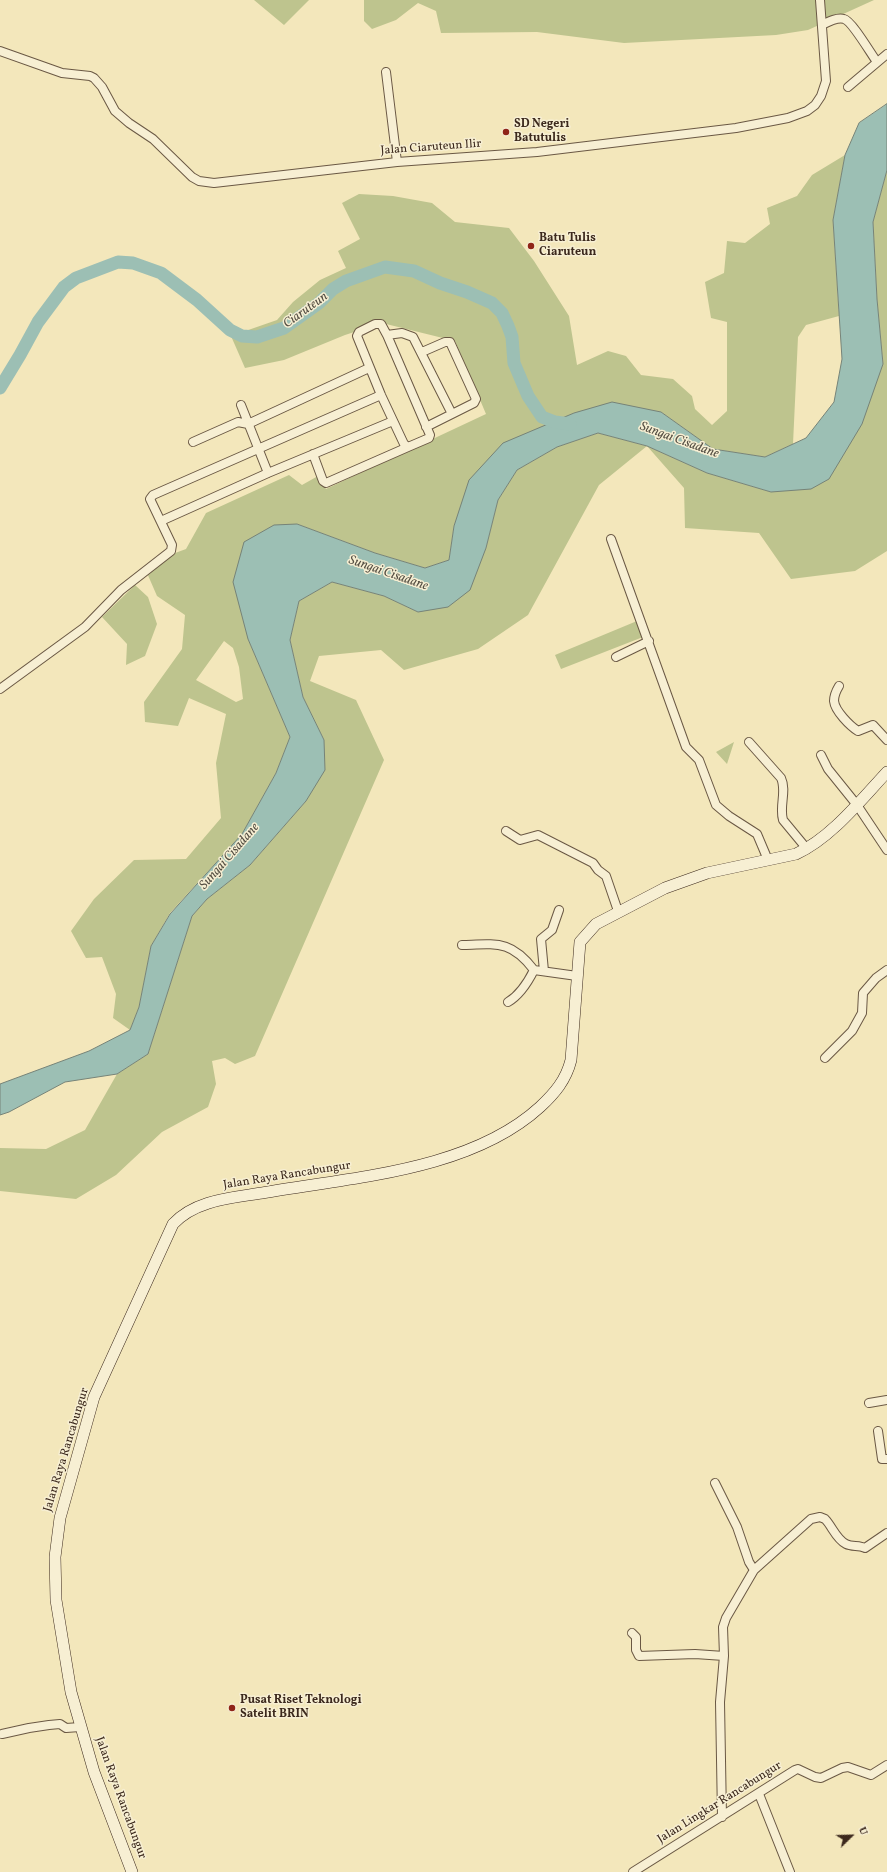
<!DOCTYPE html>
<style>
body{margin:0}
#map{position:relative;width:887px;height:1872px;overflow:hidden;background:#f3e7bb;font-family:Vollkorn,serif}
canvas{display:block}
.north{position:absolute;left:831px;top:1816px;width:40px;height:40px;-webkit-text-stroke:3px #f7efd3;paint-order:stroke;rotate:67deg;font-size:11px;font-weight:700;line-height:16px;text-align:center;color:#3c291d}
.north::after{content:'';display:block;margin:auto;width:14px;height:18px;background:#3c291d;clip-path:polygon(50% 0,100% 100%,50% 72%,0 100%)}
</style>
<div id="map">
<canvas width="887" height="1872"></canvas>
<div class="north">U</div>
</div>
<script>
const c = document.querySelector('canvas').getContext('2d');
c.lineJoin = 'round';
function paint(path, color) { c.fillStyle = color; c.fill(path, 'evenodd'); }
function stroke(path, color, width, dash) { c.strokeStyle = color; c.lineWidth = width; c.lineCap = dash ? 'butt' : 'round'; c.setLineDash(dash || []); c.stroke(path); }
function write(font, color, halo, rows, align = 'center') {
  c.font = font + ' Vollkorn,serif'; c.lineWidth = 3; c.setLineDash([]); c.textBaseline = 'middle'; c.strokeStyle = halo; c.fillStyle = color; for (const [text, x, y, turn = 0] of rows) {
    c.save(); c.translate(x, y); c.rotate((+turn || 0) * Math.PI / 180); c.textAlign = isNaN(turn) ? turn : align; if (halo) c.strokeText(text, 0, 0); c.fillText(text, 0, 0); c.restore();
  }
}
const green = new Path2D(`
 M 254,0 L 309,0 L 284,25 Z
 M 364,0 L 874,0 L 808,30 L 776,35 L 624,43 L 537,32 L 441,33 L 436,11 L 418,3 L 396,20 L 372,29 L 364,21 Z
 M 845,155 L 833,220 L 839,316 L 806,325 L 798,337 L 793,444 L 765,457 L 713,449 L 661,412 L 574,413 L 454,526 L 449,560 L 425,568 L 375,553 L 297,524 L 248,639 L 290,737 L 276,773 L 242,834 L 170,913 L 151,946 L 139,1007 L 130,1030 L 113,1018 L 116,994 L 102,957 L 86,958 L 71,931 L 94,899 L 134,860 L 186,859 L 221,818 L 216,763 L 226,714 L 189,698 L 178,726 L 145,722 L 144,702 L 182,649 L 185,615 L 157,596 L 147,573 L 159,559 L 186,549 L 206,513 L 289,475 L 302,485 L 318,476 L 326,489 L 486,414 L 455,341 L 382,323 L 345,335 L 284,360 L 245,368 L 231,336 L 277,320 L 293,302 L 320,280 L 346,268 L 338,251 L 360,239 L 342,203 L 359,194 L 393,196 L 432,203 L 455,222 L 509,228 L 534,261 L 569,316 L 577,365 L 608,351 L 626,356 L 641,375 L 673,379 L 692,396 L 695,409 L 712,425 L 727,411 L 727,322 L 711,318 L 705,282 L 724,273 L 727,241 L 745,243 L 770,224 L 767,208 L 797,196 L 812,175 ZM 224,641 L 233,648 L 239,667 L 243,699 L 236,702 L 196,680 Z
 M 887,170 L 887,551 L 855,571 L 791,579 L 759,533 L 685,528 L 684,488 L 647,446 L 599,485 L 528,615 L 478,649 L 404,670 L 381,650 L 319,656 L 310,681 L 356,700 L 384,760 L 255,1056 L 235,1064 L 225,1058 L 212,1061 L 216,1084 L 208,1107 L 162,1132 L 116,1175 L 76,1199 L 0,1191 L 0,1148 L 46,1149 L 85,1130 L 117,1074 L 148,1054 L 192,916 L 207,899 L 250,865 L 306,801 L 324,740 L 303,697 L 290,640 L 299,601 L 332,582 L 384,596 L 418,612 L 486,548 L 498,500 L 517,470 L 557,447 L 598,433 L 647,446 L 707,473 L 771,492 L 883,364 L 877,299 L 873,222 Z
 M 135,585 L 148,597 L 157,624 L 145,656 L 126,665 L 127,644 L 102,617 Z
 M 637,621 L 643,637 L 561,669 L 555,655 Z
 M 734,742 L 727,764 L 716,752 Z`);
const water = new Path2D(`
 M 887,104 L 887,170 L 873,222 L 877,299 L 883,364 L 862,424 L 829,479 L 811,489 L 771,492 L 707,473 L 647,446 L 598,433 L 557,447 L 517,470 L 498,500 L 486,548 L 470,590 L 448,607 L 418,612 L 384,596 L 332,582 L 299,601 L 290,640 L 303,697 L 324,740 L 325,770 L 306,801 L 250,865 L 207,899 L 192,916 L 148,1054 L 117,1074 L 65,1082 L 9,1112 L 0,1115 L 0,1084 L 89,1051 L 130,1030 L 139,1007 L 151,946 L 170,914 L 242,834 L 276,773 L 290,737 L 248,639 L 233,582 L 244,542 L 274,525 L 297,524 L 375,553 L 425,568 L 449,560 L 454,526 L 469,480 L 503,443 L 574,413 L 612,402 L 661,412 L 713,449 L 765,457 L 806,438 L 834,402 L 842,359 L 833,220 L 845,155 L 859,123 Z`);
const river = new Path2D(`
 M 0,388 L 20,355 L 38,322 L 64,287 L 76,278 L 118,262 L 133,263 L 161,273 L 197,300 L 230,330 L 242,336 L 257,337 L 284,328 L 319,303 L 333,289 L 346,281 L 385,267 L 414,271 L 440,283 L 467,292 L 492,303 L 502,313 L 508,326 L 512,337 L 514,363 L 528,396 L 542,417 L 555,422 L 570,424`);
const minor = new Path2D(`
 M 822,25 C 828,22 837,17 844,19 C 852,21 871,54 877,62
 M 0,51 L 62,73 L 90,76 L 94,78 L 102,87 L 115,111 L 129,123 L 153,139 L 192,177 L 199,181 L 214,183 L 397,162 L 537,152 L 736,128 L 788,118 L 807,111 L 815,105 L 821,96 L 826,81 L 820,0
 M 386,72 L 397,162
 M 848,87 L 887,54
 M 375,324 L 381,324 L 387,335 L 430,435 L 429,438 L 408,447 L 404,444 L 381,395 L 357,336 L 359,332 Z
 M 387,335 L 402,333 L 413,337 L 452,414 L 426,427
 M 422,352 L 445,342 L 450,342 L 476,399 L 474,403 L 452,414
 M 241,405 L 268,473
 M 193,442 L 238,422 L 248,424 L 369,368
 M 313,454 L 323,481 L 326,483 L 408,447
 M 161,521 L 268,473 L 393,421
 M 611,539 L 686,747 L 699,760 L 716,805 L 729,816 L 757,834 L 768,860
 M 616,657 L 649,641
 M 839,686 C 836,691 834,696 834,701 C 835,711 850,726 858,731 L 873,725 L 887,740
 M 0,689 L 85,627 L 121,590 L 171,551 L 172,545 L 150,499 L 153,495 L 381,395
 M 749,742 L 781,778 C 787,791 779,806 783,820 L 807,849
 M 821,755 L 828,769 L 857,805 L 887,850
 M 506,831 L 520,840 L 538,835 L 593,863 L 598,870 L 606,876 L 618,911
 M 462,945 C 497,944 511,940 534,970 L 577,976
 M 544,971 L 541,939 L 552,930 L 559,910
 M 508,1002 C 520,995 528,982 534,970
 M 825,1058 L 852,1031 L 862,1013 L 863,993 L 876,978 L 887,970
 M 869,1403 L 887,1400
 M 878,1431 L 882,1459 L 887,1459
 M 715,1483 L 737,1527 L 749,1562 L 754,1570
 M 632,1633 L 636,1637 L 636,1650 L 639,1656 L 695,1654 L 724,1656
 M 2,1734 L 29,1728 L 49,1725 L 60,1724 L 66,1728 L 80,1727
 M 759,1794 L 790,1872
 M 722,1817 L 720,1702 L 724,1656 L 723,1627 L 726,1618 L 754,1570 L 811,1519 L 820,1517 L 825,1519 C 832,1526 836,1539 846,1544 C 852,1547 859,1545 865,1548 L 887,1533
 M 633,1872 L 795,1770 L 798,1769 L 815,1777 L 821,1778 L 842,1768 L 848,1767 L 871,1775 L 887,1765`);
const secondary = new Path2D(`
 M 132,1872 L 94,1772 L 71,1692 L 56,1600 L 55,1557 L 60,1518 L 94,1397 L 173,1224 C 195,1200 231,1198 262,1193 C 352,1177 470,1171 540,1107 C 555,1093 566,1080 571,1060 L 580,942 L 596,924 L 665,888 L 707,873 L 796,854 C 831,838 861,800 887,772`);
const markers = [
 [506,132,4,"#8f2418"],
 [531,246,4,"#8f2418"],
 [232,1708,4,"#8f2418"]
];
const poiNames = [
 ["SD Negeri",514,125],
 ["Batutulis",514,139],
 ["Batu Tulis",539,239],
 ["Ciaruteun",539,253],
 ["Pusat Riset Teknologi",240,1701],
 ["Satelit BRIN",240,1715]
];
const streetNames = [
 ["Jalan Ciaruteun Ilir",431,148,-4],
 ["Jalan Raya Rancabungur",287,1176,-9],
 ["Jalan Raya Rancabungur",67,1450,-73],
 ["Jalan Raya Rancabungur",120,1798,70],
 ["Jalan Lingkar Rancabungur",720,1803,-32]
];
const waterNames = [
 ["Ciaruteun",306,311,-36],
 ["Sungai Cisadane",679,441,20],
 ["Sungai Cisadane",388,574,19],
 ["Sungai Cisadane",230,857,-49]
];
paint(green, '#bec48e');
paint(water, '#9cbfb4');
stroke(water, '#768378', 1);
stroke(river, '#9cbfb4', 13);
stroke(minor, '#6a5844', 10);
stroke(secondary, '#3c291d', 12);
stroke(minor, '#f7efd3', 8);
stroke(secondary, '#f7efd3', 11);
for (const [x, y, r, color] of markers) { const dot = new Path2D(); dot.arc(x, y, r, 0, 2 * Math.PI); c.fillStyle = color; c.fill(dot); stroke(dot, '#f7efd3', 1.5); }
write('bold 12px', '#3c291d', '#f7efd3', poiNames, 'left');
write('12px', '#3c291d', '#f7efd3', streetNames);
write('italic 13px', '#544e43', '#f7efd3', waterNames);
</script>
